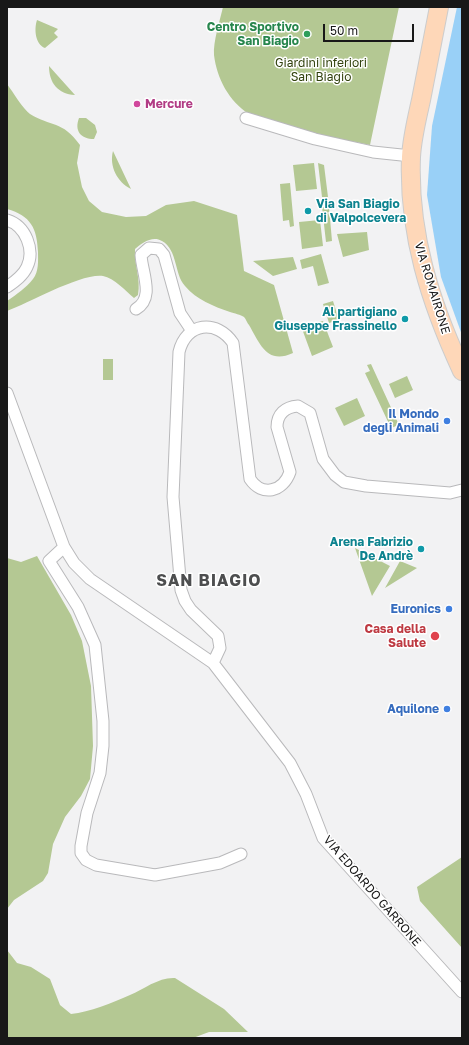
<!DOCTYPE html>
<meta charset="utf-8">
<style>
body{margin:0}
#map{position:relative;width:469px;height:1045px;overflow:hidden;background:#f2f2f3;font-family:"Golos Text",sans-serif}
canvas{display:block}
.frame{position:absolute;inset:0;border:8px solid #181818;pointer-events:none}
.scale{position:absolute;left:323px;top:24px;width:91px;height:18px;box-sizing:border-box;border:2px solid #181818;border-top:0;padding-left:5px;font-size:12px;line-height:14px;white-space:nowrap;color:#181818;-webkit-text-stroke:3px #fff;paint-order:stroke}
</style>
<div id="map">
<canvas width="469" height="1045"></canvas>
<div class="frame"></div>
<div class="scale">50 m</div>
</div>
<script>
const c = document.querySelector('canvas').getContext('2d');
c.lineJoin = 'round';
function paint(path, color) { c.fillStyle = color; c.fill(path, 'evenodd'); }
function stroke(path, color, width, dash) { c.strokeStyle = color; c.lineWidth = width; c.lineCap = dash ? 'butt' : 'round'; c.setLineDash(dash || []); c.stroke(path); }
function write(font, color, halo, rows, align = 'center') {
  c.font = font + ' "Golos Text",sans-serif'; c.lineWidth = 3; c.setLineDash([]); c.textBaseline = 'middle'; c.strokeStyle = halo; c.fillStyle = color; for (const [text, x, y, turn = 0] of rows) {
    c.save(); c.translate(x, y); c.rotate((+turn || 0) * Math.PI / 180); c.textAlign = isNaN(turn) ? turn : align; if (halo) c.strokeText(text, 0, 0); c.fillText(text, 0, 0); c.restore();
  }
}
const green = new Path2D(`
 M 223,7 L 399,7 L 370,145 C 339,138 275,130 249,114 C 229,101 217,79 214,55 C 213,42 220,20 223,7 Z
 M 37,20 L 58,29 L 54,33 L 58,37 L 45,48 C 35,44 34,29 37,20 Z
 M 49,66 L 75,95 C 58,94 49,83 49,66 Z
 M 7,84 C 13,92 23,109 30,114 C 51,127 62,120 80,145 L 77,163 L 82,187 L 89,201 L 102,212 L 126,217 L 146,216 L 166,205 L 194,201 L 237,215 L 244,271 L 274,285 L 293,353 C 267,365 260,344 249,325 C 247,323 246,319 244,317 C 241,315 234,313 230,312 C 213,306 197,300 185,286 C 174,274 178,250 162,241 C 153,235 141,243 135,249 C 134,265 141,278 138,295 L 134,298 C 126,291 114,278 103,276 C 81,273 29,303 7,311 L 7,301 C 17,294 26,288 33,279 C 39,271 38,261 38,252 C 37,228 31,216 7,209 Z
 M 79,118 L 86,118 L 95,125 L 97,132 L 94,139 C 81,139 74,131 79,118 Z
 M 113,151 L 131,189 C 117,182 109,166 113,151 Z
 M 314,163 L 317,189 L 296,191 L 293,165 Z
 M 318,163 L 324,165 L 328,197 L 322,197 Z
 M 290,183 L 294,226 L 290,227 L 289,220 L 283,221 L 280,184 Z
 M 322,207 L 329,207 L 332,241 L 326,242 Z
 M 320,220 L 323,246 L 302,249 L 299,222 Z
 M 367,232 L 369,250 L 343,257 L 337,234 Z
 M 321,254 L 329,283 L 318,286 L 313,266 L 302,269 L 300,260 Z
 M 293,257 L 297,269 L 273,276 L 253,261 Z
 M 333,301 L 339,320 L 329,323 L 323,304 Z
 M 323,321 L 333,347 L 312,356 L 301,326 Z
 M 103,359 L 113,359 L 113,380 L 103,380 Z
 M 371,364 L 399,425 L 391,428 L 365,373 L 370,371 L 367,365 Z
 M 407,376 L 413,390 L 395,398 L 389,384 Z
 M 357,398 L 365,416 L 344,426 L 335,408 Z
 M 355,548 L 390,566 L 372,596 Z
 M 37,556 L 71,615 L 82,641 L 91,686 L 93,746 L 90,779 L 81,796 L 65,817 L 53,844 L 48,873 L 43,881 L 14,900 L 7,909 L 7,558 L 21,562 Z
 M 400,561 L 417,568 L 385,588 Z
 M 462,857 L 462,948 L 420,901 L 417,887 Z
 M 7,950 L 17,963 L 31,967 L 50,979 L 60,1005 L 71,1014 C 90,1012 112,1003 130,995 C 144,989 159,977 175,978 L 224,1009 L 248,1032 L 209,1032 L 193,1038 L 7,1038 Z`);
const water = new Path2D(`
 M 457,7 L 462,7 L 462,335 L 441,277 L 427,195 L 432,126 Z`);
const minor = new Path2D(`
 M 246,118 L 315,139 L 373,152 L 411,156
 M 7,220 C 26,226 35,250 27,267 C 23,276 14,282 7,287
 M 136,309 C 155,298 142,273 141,255 L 149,248 L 159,249 L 164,255 L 180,313 L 192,331
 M 7,393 L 64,547 L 74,563 L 90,579 L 213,663 L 290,763 L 306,794 L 323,838 L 462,992
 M 64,547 L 49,561 L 78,607 L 95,645 L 103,721 L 103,746 L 100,773 L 87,813 L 81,846 L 81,853 L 86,860 L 96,865 L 155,875 L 220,863 L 241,854
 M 213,663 L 220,648 L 218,636 L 191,610 L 185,601 L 181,590 L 173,497 L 179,352 C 186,322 217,319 233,343 L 250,479 C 262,497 283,492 290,472 L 277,427 C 277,414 285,407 298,406 L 310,413 L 323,459 L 335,475 L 344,482 L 366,486 L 450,493 L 462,490`);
const primary = new Path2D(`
 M 439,7 C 433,38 427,69 421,100 C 417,118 412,138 411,157 C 408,233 430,302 462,371`);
const markers = [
 [307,34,4,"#2e9e5b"],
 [137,104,4,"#d1479c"],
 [308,211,4,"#0f9aa8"],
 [405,319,4,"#0f9aa8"],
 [447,421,4,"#3f7fe0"],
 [421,549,4,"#0f9aa8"],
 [449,609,4,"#3f7fe0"],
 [435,636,5,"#e0444e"],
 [447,709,4,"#3f7fe0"]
];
const leisureNames = [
 ["Centro Sportivo",299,27],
 ["San Biagio",299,41]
];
const parkNames = [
 ["Giardini inferiori",321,63],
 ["San Biagio",321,77]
];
const hotelNames = [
 ["Mercure",145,104]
];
const cultureNames = [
 ["Via San Biagio",316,204,"left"],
 ["di Valpolcevera",316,218,"left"],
 ["Al partigiano",397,312],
 ["Giuseppe Frassinello",397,326],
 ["Arena Fabrizio",413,542],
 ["De Andrè",413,556]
];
const streetNames = [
 ["VIA ROMAIRONE",432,288,73],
 ["VIA EDOARDO GARRONE",372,891,49]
];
const shopNames = [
 ["Il Mondo",439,414],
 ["degli Animali",439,428],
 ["Euronics",441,609],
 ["Aquilone",439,709]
];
const healthNames = [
 ["Casa della",426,629],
 ["Salute",426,643]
];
const districtNames = [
 ["SAN BIAGIO",209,581]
];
paint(green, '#b4c893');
paint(water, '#99d0f7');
stroke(minor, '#b9b9bb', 13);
stroke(primary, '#ccc', 20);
stroke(minor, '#fff', 11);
stroke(primary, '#fed7b8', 18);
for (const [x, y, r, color] of markers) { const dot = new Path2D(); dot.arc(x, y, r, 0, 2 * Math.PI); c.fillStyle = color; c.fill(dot); stroke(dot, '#fff', 1.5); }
write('bold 12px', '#27864d', '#fff', leisureNames, 'right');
write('12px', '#32420e', '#fff', parkNames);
write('bold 12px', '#b23c85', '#fff', hotelNames, 'left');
write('bold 12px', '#0d838f', '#fff', cultureNames, 'right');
write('12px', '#181818', '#fff', streetNames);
write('bold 12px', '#366cbe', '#fff', shopNames, 'right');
write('bold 12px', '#be3a42', '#fff', healthNames, 'right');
c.letterSpacing = '1px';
write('bold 16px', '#4d4e4f', '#fff', districtNames);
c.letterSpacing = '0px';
</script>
